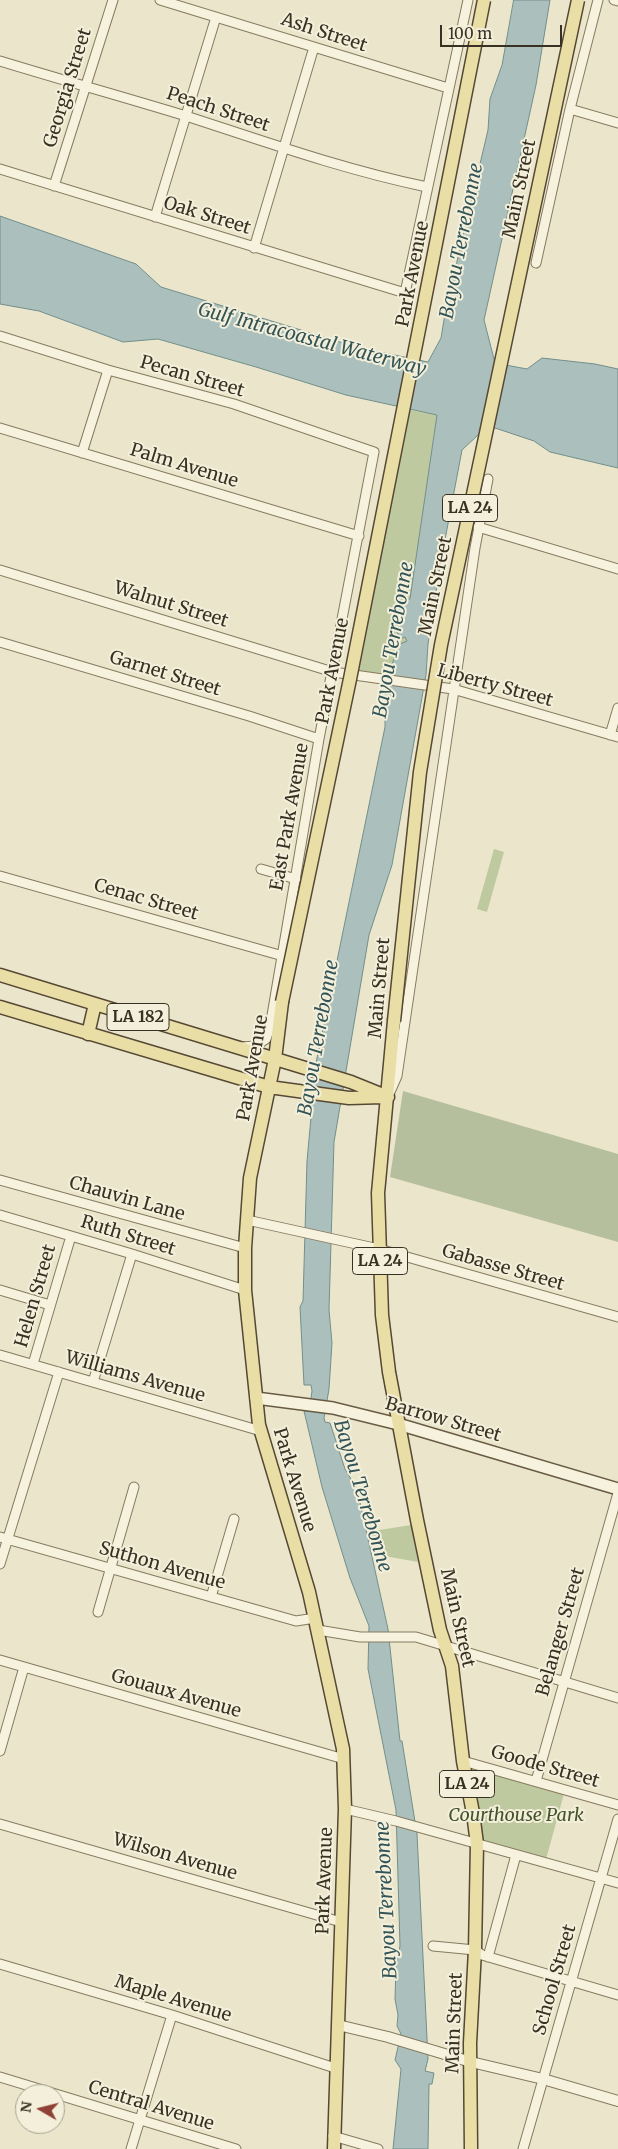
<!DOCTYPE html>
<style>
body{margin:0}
#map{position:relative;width:618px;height:2149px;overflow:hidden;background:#ebe6cb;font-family:Merriweather,serif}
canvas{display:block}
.north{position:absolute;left:15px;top:2084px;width:50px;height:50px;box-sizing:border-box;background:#f3efda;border:1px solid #a8a390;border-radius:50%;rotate:278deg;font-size:14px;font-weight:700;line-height:20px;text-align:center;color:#383022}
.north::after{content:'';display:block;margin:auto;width:18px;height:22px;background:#904136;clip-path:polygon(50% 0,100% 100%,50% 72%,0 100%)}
.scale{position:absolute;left:440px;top:25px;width:122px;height:22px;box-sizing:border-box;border:2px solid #383022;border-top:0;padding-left:6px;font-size:15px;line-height:18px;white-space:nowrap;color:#383022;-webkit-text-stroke:4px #f3efda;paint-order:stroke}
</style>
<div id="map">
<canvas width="618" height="2149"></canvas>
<div class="north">N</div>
<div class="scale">100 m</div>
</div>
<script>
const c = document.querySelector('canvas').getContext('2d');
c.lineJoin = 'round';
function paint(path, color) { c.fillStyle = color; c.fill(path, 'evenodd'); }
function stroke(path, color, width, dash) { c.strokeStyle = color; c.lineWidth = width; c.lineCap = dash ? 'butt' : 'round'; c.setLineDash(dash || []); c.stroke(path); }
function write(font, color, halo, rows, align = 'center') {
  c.font = font + ' Merriweather,serif'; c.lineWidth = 4; c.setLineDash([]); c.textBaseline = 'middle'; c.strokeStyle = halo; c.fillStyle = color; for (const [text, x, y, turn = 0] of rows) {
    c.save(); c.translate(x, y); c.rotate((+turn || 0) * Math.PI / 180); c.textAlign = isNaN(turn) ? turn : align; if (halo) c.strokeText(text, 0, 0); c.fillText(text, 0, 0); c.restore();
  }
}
const green = new Path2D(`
 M 405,409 L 437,415 L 410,599 L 400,624 L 395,626 L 400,639 L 405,637 L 407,641 L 387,679 L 349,674 Z
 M 494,849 L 504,852 L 487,912 L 477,909 Z
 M 411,1525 L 418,1562 L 373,1554 L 367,1532 Z
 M 463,1761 L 565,1790 L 545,1863 L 477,1844 Z`);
const cemetery = new Path2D(`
 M 403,1091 L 618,1154 L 618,1242 L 390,1177 Z`);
const water = new Path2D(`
 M 514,0 L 550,0 L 536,85 L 484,320 L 495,363 L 527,369 L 542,358 L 595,364 L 618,369 L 618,468 L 550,452 L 534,441 L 495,428 L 478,435 L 462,450 L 440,566 L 428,644 L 426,675 L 392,865 L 369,935 L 334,1142 L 329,1310 L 332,1343 L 329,1389 L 324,1418 L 325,1422 L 330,1423 L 345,1469 L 357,1489 L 388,1629 L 400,1741 L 402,1741 L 417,1834 L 428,2059 L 425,2071 L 434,2073 L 432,2084 L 429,2084 L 428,2149 L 393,2149 L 401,2069 L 395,2060 L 401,2034 L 397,2026 L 398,2015 L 395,1999 L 396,1966 L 400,1946 L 396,1810 L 368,1669 L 369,1626 L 350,1578 L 322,1487 L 304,1411 L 309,1411 L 312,1391 L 311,1385 L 304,1385 L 300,1307 L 303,1301 L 307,1161 L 316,1063 L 385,727 L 385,689 L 398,645 L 407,641 L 405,637 L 400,639 L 395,626 L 399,623 L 393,606 L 410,599 L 437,415 L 346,395 L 256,367 L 158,339 L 123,342 L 39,311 L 0,304 L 0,216 L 136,264 L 161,287 L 356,347 L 428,362 L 441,338 L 446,308 L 488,130 L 490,99 L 502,65 Z`);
const minor = new Path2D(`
 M 160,0 L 448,88
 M 614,0 L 618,1
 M 0,61 C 62,80 124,97 186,116 C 266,142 345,170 427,187
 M 570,109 L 618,123
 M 0,169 L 405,293 L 468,0
 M 54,186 L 113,0
 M 155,217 L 216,17
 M 254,248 L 314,47
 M 536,263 L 570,109 L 598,0
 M 0,336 L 108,370 L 234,404 L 374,452 L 319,739 L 270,1027 L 266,1039 L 255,1046 L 242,1047
 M 0,428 L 359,536
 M 82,453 L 108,370
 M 478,527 L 618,569
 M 0,570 L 333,672 L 453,689 L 618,737
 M 0,642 L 249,716 L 319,739
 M 610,735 L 618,708
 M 261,869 L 296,879
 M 0,876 L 283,956
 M 390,1092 L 397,1076 L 475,548 L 488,479
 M 0,1180 L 245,1248
 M 0,1215 L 132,1254 L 245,1290
 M 247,1220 L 379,1249 L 618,1317
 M 0,1290 L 50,1305
 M 0,1355 L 261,1431
 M 33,1364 L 71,1236
 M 93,1382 L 132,1254
 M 0,1537 L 296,1621 L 315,1618
 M 0,1564 L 59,1372
 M 211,1597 L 234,1519
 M 98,1612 L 134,1487
 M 318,1630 L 360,1637 L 416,1637 L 618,1698
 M 0,1660 L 344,1759
 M 0,1751 L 24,1667
 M 463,1761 L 618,1805
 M 536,1781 L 618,1493
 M 345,1809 L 396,1821 L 618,1883
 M 0,1824 L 341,1922
 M 433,1946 L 475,1950 L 482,1955 L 618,1995
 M 488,1957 L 516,1855
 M 0,1964 L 172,2015 L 335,2068
 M 0,2077 L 236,2149
 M 333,2136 L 378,2149
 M 131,2149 L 172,2015
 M 523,2149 L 618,1819`);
const tertiary = new Path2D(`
 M 338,2025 L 388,2037 L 471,2062 L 543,2079 L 618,2101`);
const secondary = new Path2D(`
 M 256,1398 L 333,1408 L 398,1424 L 618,1489`);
const primary = new Path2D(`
 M 0,975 L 351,1082 L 388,1097
 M 282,1002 L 275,1059 L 250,1178 L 245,1248 L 245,1290 L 259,1425 L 309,1592 L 343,1749 L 345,1809 L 334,2149
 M 0,1007 L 269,1087 L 349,1098 L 383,1097
 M 394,1021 L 378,1193 L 382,1315 L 389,1372 L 417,1520 L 440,1630 L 452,1666 L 463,1761 L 473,1813 L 477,1844 L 475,1950 L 470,2043 L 471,2149
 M 88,1034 L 95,1004`);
const primaryBridge = new Path2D(`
 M 282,1002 L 350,679 L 484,0
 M 394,1021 L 420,772 L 441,645 L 578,0`);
const shields = [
 [470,508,55],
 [138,1017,62],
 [380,1261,55],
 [467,1784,55]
];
const shieldNames = [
 ["LA 24",470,508],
 ["LA 182",138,1017],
 ["LA 24",380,1261],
 ["LA 24",467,1784]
];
const streetNames = [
 ["Ash Street",324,33,18],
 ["Georgia Street",68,88,-73],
 ["Peach Street",218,110,18],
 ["Main Street",520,189,-78],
 ["Oak Street",207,216,17],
 ["Park Avenue",413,274,-79],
 ["Pecan Street",192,377,16],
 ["Palm Avenue",184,466,17],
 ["Main Street",436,586,-78],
 ["Walnut Street",171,605,17],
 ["Park Avenue",333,671,-79],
 ["Garnet Street",165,674,17],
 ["Liberty Street",495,686,15],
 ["East Park Avenue",290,817,-80],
 ["Cenac Street",146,900,16],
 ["Main Street",380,988,-85],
 ["Park Avenue",253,1068,-80],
 ["Chauvin Lane",127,1199,16],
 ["Ruth Street",128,1236,17],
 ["Gabasse Street",503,1268,16],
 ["Helen Street",36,1296,-74],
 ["Williams Avenue",135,1377,16],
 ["Barrow Street",443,1420,16],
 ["Park Avenue",294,1480,73],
 ["Suthon Avenue",162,1566,16],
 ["Main Street",457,1618,77],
 ["Belanger Street",561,1632,-74],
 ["Gouaux Avenue",176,1694,16],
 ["Goode Street",545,1767,16],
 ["Wilson Avenue",175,1857,16],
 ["Park Avenue",325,1881,-88],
 ["School Street",555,1980,-74],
 ["Maple Avenue",173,1999,17],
 ["Main Street",455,2023,-88],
 ["Central Avenue",151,2106,17]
];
const parkNames = [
 ["Courthouse Park",516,1816]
];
const waterNames = [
 ["Bayou Terrebonne",462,241,-79],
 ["Gulf Intracoastal Waterway",312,340,15],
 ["Bayou Terrebonne",394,640,-80],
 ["Bayou Terrebonne",319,1038,-80],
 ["Bayou Terrebonne",362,1496,73],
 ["Bayou Terrebonne",387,1900,-93]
];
paint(green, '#bec99f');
paint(cemetery, '#b6bf9d');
paint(water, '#abc0bd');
stroke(water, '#728e8b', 1);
stroke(minor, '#867a60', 11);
stroke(tertiary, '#867a60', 12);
stroke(secondary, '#695b43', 14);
stroke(primary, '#554834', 15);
stroke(minor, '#f6f2dd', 9);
stroke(tertiary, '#f6f2dd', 10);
stroke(secondary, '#f6f2dd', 11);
stroke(primary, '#eadea7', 12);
stroke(primaryBridge, '#554834', 15, []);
stroke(primaryBridge, '#eadea7', 12);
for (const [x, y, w] of shields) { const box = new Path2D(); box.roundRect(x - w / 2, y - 13.5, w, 27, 4); c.fillStyle = '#f3efda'; c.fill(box); stroke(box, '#383022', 1); }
write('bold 16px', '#383022', null, shieldNames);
write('18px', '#383022', '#f3efda', streetNames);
write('italic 18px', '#44532b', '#f3efda', parkNames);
write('italic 19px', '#335457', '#f3efda', waterNames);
</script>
